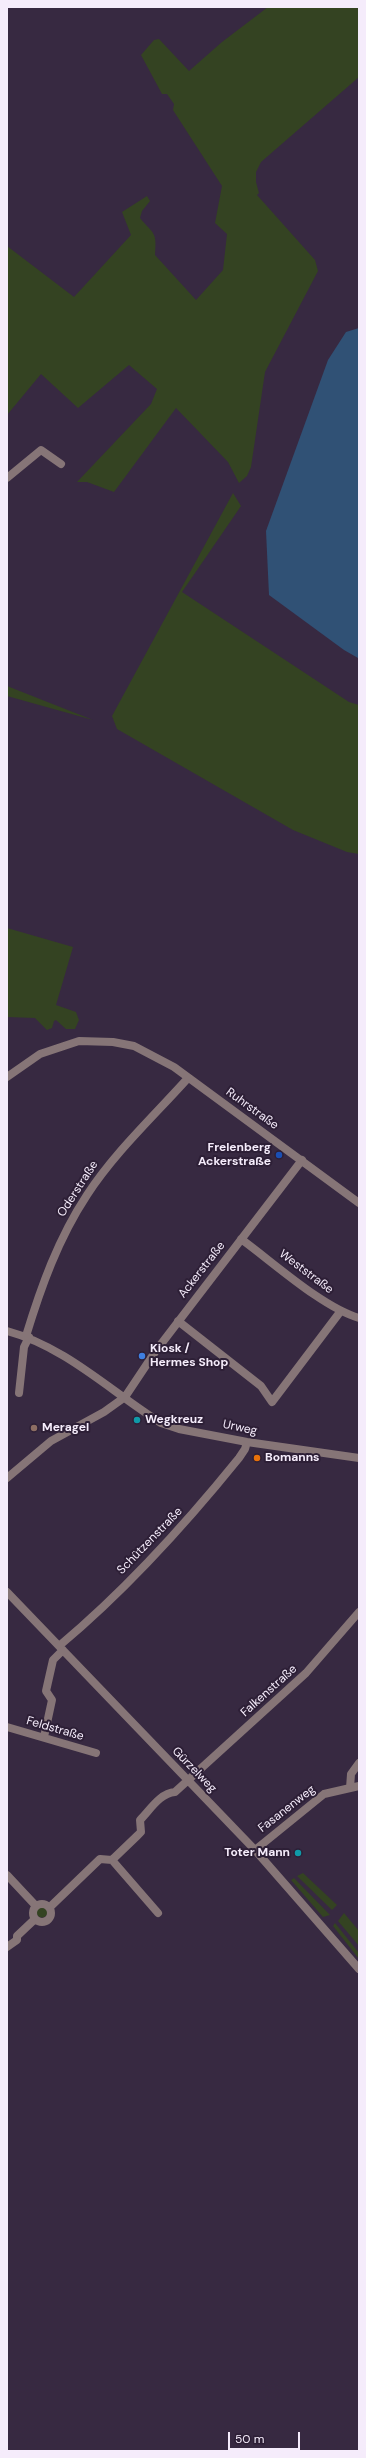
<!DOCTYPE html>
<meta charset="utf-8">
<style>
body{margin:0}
#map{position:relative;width:366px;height:2458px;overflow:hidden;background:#372941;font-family:"DM Sans",sans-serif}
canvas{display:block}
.frame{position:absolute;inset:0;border:8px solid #f5ecfb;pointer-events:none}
.scale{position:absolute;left:228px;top:2432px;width:72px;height:18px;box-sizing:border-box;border:2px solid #f5ecfb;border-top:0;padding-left:5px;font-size:12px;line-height:14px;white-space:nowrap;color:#f5ecfb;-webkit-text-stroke:3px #2d1f36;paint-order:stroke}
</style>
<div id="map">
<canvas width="366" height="2458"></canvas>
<div class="frame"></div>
<div class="scale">50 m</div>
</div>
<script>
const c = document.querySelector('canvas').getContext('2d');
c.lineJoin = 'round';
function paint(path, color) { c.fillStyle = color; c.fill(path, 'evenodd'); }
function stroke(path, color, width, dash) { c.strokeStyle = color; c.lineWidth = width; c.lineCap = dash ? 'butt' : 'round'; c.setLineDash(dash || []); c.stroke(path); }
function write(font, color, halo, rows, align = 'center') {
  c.font = font + ' "DM Sans",sans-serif'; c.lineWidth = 4; c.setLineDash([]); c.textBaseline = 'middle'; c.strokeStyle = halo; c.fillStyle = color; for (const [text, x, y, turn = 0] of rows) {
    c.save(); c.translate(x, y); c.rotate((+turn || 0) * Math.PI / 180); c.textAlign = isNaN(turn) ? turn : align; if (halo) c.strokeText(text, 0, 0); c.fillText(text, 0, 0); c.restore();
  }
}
const green = new Path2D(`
 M 268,7 L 359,7 L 359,77 L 261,162 L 256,172 L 256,182 L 259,193 L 257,195 L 315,260 L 318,271 L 265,372 L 251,467 L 247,476 L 239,483 L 228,462 L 176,408 L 114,492 L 87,482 L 77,482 L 151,404 L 157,389 L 129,365 L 78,408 L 41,374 L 7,415 L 7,246 L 74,297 L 131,235 L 122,212 L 147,196 L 150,201 L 142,211 L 140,218 C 154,235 157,231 155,255 L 196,300 L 223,270 L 227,234 L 215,223 L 222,186 L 173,110 L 174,104 L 167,94 L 162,94 L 141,55 L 154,40 L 159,39 L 189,71 L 222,42 Z
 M 233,493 L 241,506 L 182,592 L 349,702 L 359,705 L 359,854 L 347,852 L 293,830 L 117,729 L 112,716 Z
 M 7,686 L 93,720 L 7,696 Z
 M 7,928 L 73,947 L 56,1005 L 76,1012 L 79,1020 L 75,1029 L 66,1029 L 56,1020 L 54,1021 L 52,1028 L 47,1030 L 35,1018 L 7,1017 Z
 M 303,1873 L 337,1905 L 332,1910 L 297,1876 Z
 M 294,1878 L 330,1915 L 323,1917 L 291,1880 Z
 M36.5 1912a5.5 5.5 0 1 1 11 0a5.5 5.5 0 1 1-11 0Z
 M 344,1913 L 359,1931 L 359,1946 L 338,1921 Z
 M 335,1923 L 359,1953 L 359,1959 L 333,1926 Z`);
const water = new Path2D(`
 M 359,328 L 359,657 L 358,658 L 344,650 L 269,595 L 266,531 L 328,360 L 346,332 Z`);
const minor = new Path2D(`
 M 7,478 L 41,450 L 61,464
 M 7,1077 L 40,1054 L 79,1041 L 113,1042 L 134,1046 L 174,1067 L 359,1203
 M 241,1239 C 274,1263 322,1307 359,1318
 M 178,1321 L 261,1386 L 272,1402 L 340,1312
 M 7,1331 C 66,1347 110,1391 161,1423 L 179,1429 L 247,1442 L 359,1458
 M 26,1336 C 41,1287 58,1239 87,1195 C 115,1152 154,1116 188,1078
 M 19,1393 L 24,1347 L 29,1337
 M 7,1478 L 51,1441 L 104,1412 L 125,1397 L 155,1352 L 302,1160
 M 7,1592 L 255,1850 L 359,1969
 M 59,1646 C 126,1590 184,1526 239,1458 L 245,1449 L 247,1442
 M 7,1727 L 96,1753
 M 44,1737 L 52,1700 L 46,1691 L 53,1660 L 63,1650
 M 350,1788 L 351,1774 L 359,1763
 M 255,1850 L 324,1794 L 359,1786
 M 112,1860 L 158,1913
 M 7,1875 L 36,1906
 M33 1913a9 9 0 1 1 18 0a9 9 0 1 1-18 0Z
 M 50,1907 L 100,1859 L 112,1860 L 137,1836 L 141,1832 L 140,1820 C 150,1810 160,1793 175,1792 L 306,1673 L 359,1612
 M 7,1947 L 17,1940 L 17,1936 L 35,1919`);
const markers = [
 [279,1155,4,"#1a4fb4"],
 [142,1356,4,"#3f7fe0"],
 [137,1420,4,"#0f9aa8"],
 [34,1428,4,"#8d6e63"],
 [257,1458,4,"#e8710a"],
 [298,1853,4,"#0f9aa8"]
];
const streetNames = [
 ["Ruhrstraße",252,1109,36],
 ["Oderstraße",78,1189,-57],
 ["Ackerstraße",202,1270,-52],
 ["Weststraße",306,1272,37],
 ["Urweg",240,1428,12],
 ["Schützenstraße",150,1541,-46],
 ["Falkenstraße",269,1691,-42],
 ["Feldstraße",55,1729,16],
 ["Gürzelweg",194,1770,46],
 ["Fasanenweg",287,1809,-38]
];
const poiNames = [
 ["Frelenberg",271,1148,"right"],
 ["Ackerstraße",271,1162,"right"],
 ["Kiosk /",150,1349],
 ["Hermes Shop",150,1363],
 ["Wegkreuz",145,1420],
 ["Meragel",42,1428],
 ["Bomanns",265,1458],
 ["Toter Mann",290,1853,"right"]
];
paint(green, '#344322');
paint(water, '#305175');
stroke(minor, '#867577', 8);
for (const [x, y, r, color] of markers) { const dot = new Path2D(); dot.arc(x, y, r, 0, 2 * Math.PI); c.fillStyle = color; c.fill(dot); stroke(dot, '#2d1f36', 1.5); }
write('12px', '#f5ecfb', '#2d1f36', streetNames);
write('bold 12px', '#f5ecfb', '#2d1f36', poiNames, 'left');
</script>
